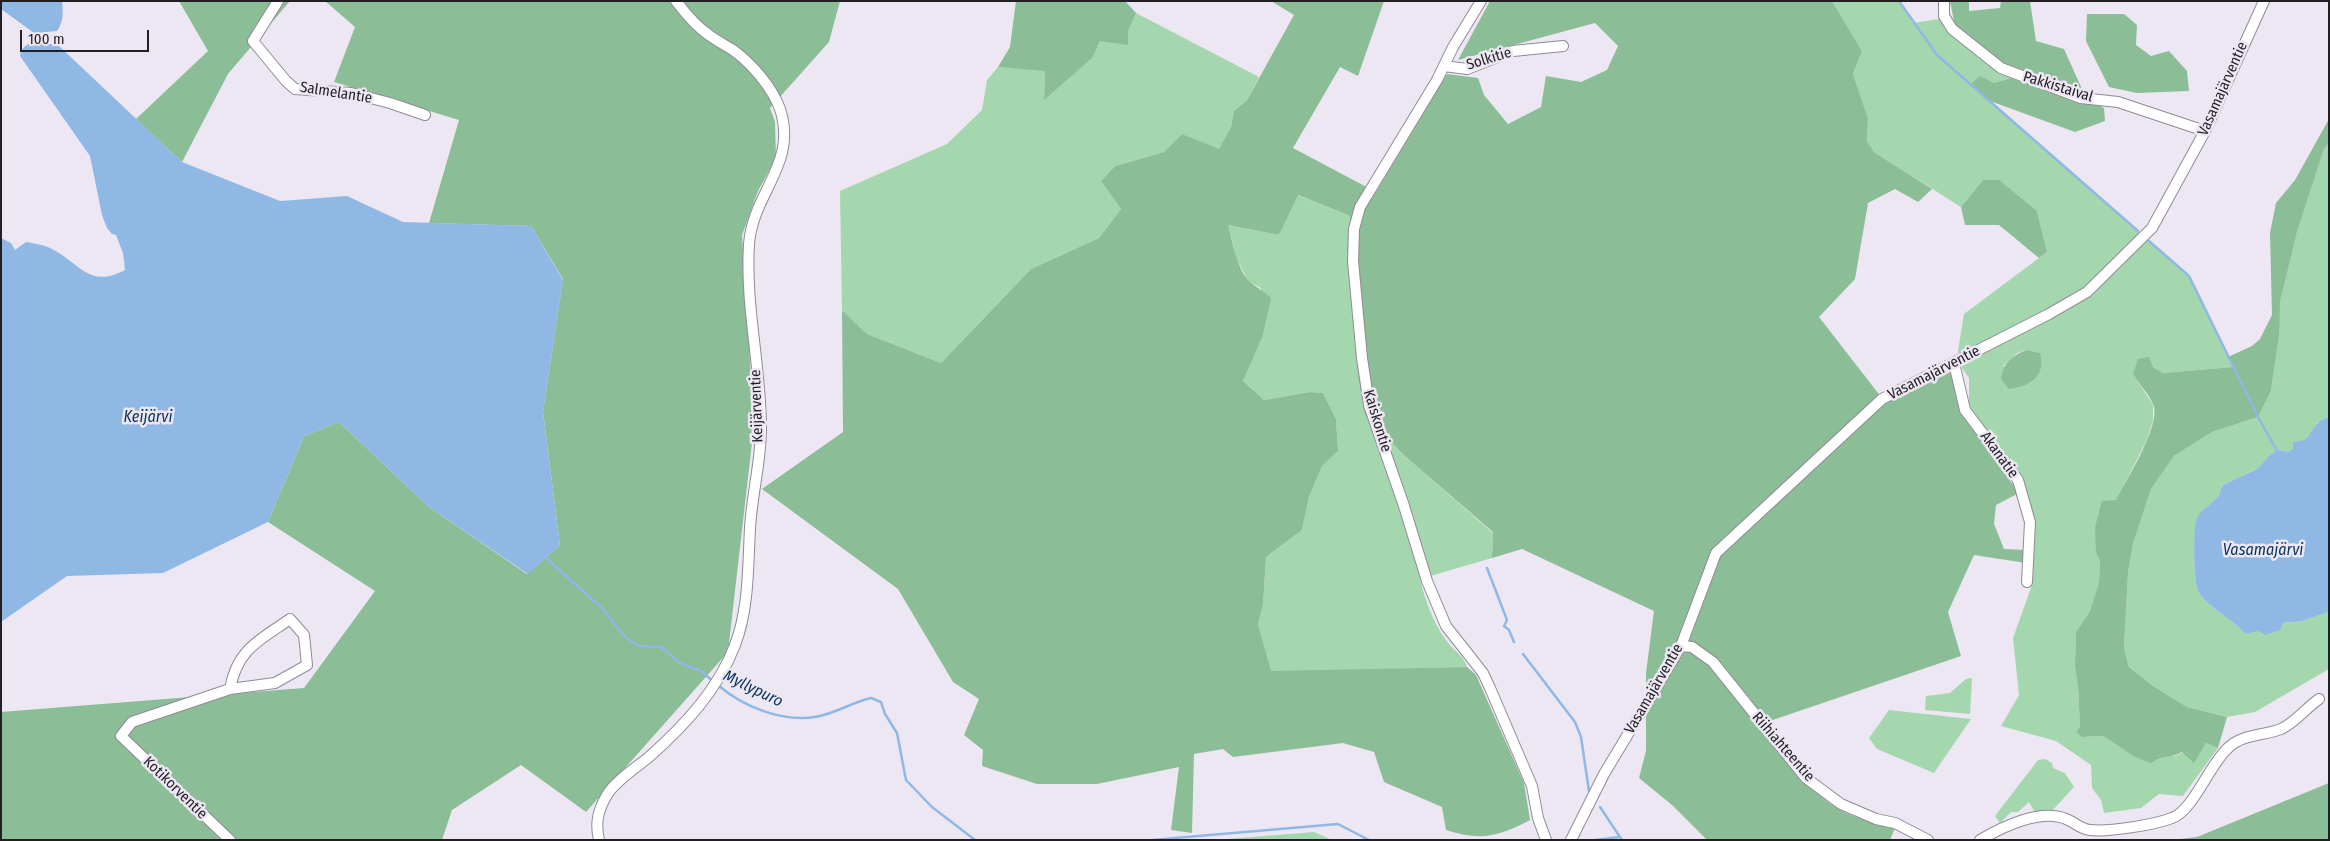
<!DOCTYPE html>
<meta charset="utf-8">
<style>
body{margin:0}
#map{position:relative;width:2330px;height:841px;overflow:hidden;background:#ede7f4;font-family:"Fira Sans Condensed",sans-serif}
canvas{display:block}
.frame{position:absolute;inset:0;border:2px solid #221f24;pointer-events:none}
.scale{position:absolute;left:20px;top:30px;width:129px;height:22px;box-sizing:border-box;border:2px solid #221f24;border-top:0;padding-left:6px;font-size:15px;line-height:18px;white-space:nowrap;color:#221f24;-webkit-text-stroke:4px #ede7f4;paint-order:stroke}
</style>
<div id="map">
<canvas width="2330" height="841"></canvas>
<div class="frame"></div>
<div class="scale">100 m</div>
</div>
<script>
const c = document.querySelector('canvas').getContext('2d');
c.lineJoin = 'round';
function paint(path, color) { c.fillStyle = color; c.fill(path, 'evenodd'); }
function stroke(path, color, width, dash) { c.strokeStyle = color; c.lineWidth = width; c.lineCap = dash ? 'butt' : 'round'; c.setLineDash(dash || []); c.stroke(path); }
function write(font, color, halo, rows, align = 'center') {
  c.font = font + ' "Fira Sans Condensed",sans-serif'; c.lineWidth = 5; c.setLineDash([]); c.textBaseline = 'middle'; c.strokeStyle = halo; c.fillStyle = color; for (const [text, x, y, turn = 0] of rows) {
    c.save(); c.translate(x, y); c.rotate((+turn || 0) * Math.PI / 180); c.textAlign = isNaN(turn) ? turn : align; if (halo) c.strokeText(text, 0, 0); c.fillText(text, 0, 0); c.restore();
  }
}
const green = new Path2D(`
 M 1832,1 L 1899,1 L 1913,23 L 1939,19 L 1946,31 L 2011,78 L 1994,83 L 1971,85 L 2189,276 L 2234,367 L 2163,373 L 2153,367 L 2133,374 L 2153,405 L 2153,421 L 2147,440 L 2116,500 L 2096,551 L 2100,561 L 2099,582 L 2090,611 L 2076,632 L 2075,667 L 2078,687 L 2080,727 L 2076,732 L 2082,737 L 2103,736 L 2135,757 L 2175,756 L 2206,743 L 2218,748 L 2183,796 L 2159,794 L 2141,808 L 2104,813 L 2101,800 L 2092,788 L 2091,765 L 2056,741 L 2001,726 L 2019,695 L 2013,638 L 2032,585 L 2034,515 L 2015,470 L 1977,420 L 1969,404 L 1969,378 L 1962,368 L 1958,351 L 1964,314 L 2047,252 L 2037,211 L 1983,180 L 1961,207 L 1874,152 L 1867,141 L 1868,118 L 1853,74 L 1862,51 ZM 2026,350 L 2040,353 L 2002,367 L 2017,353 Z
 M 1136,13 L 1259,77 L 1247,100 L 1234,111 L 1231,127 L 1219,150 L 1182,134 L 1164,152 L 1115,166 L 1101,181 L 1121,209 L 1099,238 L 1031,269 L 941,363 L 867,334 L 842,310 L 840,191 L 947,144 L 982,110 L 987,80 L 998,67 L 1045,70 L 1044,99 L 1097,47 L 1100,41 L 1128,31 Z
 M 2329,143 L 2329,417 L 2318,422 L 2308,438 L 2294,449 L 2288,452 L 2279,450 L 2271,454 L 2257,469 L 2223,485 C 2221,488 2220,492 2219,495 C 2213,504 2202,508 2198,518 C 2193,526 2193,585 2199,593 C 2211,610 2232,618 2245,634 L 2258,630 L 2267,634 L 2275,632 L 2283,623 L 2302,621 L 2329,612 L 2329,669 L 2255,712 L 2227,717 L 2187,707 L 2153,686 L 2129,667 L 2124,649 L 2128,573 L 2133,544 L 2151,489 L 2174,456 L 2212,432 L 2258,417 L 2271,391 L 2279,336 L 2279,301 L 2297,232 L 2324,149 Z
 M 1297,195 L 1350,216 L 1347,248 L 1358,377 L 1365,414 L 1407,458 L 1493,533 L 1492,558 L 1420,579 C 1425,599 1433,623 1446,640 C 1453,651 1463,654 1467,667 L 1271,672 L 1258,624 L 1263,605 L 1266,557 L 1302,530 L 1309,497 L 1322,466 L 1338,451 L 1336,419 L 1323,393 L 1310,392 L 1264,400 L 1243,381 L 1262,338 L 1261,288 L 1248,281 L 1237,259 L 1228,225 L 1279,235 Z
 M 1972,678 L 1970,714 L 1925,710 L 1926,696 L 1950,693 L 1966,679 Z
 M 1889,710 L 1971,719 L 1934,773 L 1877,749 L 1869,738 Z
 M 2045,759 L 2052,763 L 2053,768 L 2065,773 L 2074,787 L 2051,812 L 2034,811 L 2029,802 L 2018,812 L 2011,812 L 2000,823 L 1995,816 L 2038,760 Z
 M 1314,832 L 1332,840 L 1214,840 Z`);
const forest = new Path2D(`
 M 179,1 L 290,1 L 228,74 L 182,162 L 136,119 L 208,51 Z
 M 325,1 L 840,1 L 829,42 L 770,108 L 775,122 L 776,158 L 758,191 L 742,235 L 754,425 L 728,652 L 586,812 L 521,765 L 452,810 L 442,840 L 1,840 L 1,712 L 304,688 L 375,591 L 268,522 L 304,436 L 339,422 L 429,507 L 527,574 L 560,545 L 543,412 L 563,279 L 531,226 L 429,223 L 459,120 L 334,82 L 355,27 Z
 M 1016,1 L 1125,1 L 1136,13 L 1128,31 L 1128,45 L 1100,41 L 1092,58 L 1044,100 L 1045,71 L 998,67 L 1010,47 Z
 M 1271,1 L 1384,1 L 1358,76 L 1340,67 L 1293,148 L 1376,192 L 1447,74 L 1478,78 L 1484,95 L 1508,124 L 1541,107 L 1546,76 L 1581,82 L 1607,70 L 1618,46 L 1595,23 L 1458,60 L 1490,1 L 1832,1 L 1862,51 L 1853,74 L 1868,118 L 1867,141 L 1874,152 L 1932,189 L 1918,202 L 1895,189 L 1868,203 L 1855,279 L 1819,317 L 1885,402 L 1930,378 L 1952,372 L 1966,420 L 2019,493 L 1996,505 L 1994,524 L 2004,549 L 2026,550 L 2026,563 L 1974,555 L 1948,612 L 1961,656 L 1758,725 C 1782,755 1804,787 1837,808 C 1854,819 1876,823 1895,828 L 1890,840 L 1707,840 L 1672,805 L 1639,778 L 1646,751 L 1646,673 L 1654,611 L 1522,549 L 1492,558 L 1493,532 L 1407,458 L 1365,415 L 1358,377 L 1347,248 L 1350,216 L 1298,195 L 1279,235 L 1228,225 C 1232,240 1238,271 1249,281 C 1256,287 1264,291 1271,298 L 1262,338 L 1243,381 L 1264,400 L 1310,392 L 1323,393 L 1336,419 L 1338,451 L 1322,466 L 1309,497 L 1302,530 L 1266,557 L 1263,605 L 1258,624 L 1271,671 L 1467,667 L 1476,675 L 1524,783 L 1530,820 C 1498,837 1481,841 1446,830 L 1442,807 L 1384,782 L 1374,752 L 1343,743 L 1233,757 L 1223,749 L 1194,754 L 1192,833 L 1171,830 L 1179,767 L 1097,784 L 1037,784 L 982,766 L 983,750 L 964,735 L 979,699 L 953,682 L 898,589 L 762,489 L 843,432 L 842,310 L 867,334 L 941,363 L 1031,269 L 1099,238 L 1121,209 L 1101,181 L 1115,166 L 1164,152 L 1182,134 L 1219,149 L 1231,127 L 1234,111 L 1247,100 L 1294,15 Z
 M 1950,1 L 1969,1 L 1969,11 L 2000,8 L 2001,1 L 2030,1 L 2036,41 L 2064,49 L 2082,89 L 2077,92 L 2003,65 L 1955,26 Z
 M 2087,14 L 2124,14 L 2137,25 L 2136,45 L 2151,56 L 2169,51 L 2187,71 L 2189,91 L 2137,93 L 2109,87 L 2086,41 Z
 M 1980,76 L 1994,83 L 2011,78 L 2066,98 L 2099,105 L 2104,108 L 2105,121 L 2075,132 L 1990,101 L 1971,84 Z
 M 2329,119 L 2329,143 L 2324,149 L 2297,232 L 2280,301 L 2279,336 L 2271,391 L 2258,417 L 2212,432 L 2174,456 L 2151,489 L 2133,544 L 2128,573 L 2124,649 L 2129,667 L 2153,686 L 2187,707 L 2227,717 L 2218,748 L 2206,743 L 2194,763 L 2182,752 C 2171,759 2163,754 2151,763 L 2135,757 L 2103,736 L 2082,737 L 2076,732 L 2080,727 L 2078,687 L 2075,667 L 2076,632 L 2090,611 L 2099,582 L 2100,561 L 2096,552 L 2095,527 L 2102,501 L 2116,500 C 2126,480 2162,425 2153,404 C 2148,393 2139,384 2133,374 L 2138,359 L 2149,357 L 2153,367 L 2163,373 L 2233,367 L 2228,357 L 2252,346 L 2260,339 L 2272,315 L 2270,233 L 2276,203 L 2295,180 Z
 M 1983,180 L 1999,180 L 2037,211 L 2047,252 L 2039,258 L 1999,225 L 1965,225 L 1961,207 Z
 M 2027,350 L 2040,353 C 2046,376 2031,386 2009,389 L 2001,379 C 2003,363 2012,355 2027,350 Z
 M 2329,783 L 2329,840 L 2171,840 L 2197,837 Z`);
const water = new Path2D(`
 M 1,1 L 62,1 C 63,13 64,21 57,31 L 34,33 L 1,9 Z
 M 38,41 L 59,46 L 182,162 L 280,201 L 347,196 L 403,222 L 531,226 L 563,280 L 543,412 L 560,545 L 528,574 L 429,507 L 339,422 L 304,436 L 268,522 L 163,573 L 67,576 L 1,622 L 1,238 L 11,243 L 15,250 L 26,242 C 32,243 39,244 45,246 C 78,258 86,291 125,270 L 123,253 L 116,235 L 112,234 L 107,228 L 102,215 L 90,156 L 20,56 C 21,46 29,43 38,41 Z
 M 2329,417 L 2329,612 L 2302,621 L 2283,623 L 2280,630 L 2266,635 L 2258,631 L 2245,634 C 2232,618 2211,610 2199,593 C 2193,585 2193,526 2197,518 C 2202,508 2213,504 2219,495 C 2220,492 2221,488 2223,485 L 2257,469 L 2271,454 L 2279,450 L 2288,452 L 2293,449 L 2293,442 C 2312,441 2307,434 2318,423 C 2320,420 2325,419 2329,417 Z`);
const stream = new Path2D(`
 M 1899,1 L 1937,55 L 2138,231
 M 2149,241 L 2189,276 L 2258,417 L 2277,451
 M 545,557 L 603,609 L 623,635 L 638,646 L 661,647 L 680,663 L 701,671 L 714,682
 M 1487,568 L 1507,620 L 1504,626 L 1509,630 L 1514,642
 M 1523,654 L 1575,722 L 1581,737 L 1589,791
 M 718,685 C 743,707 782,722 815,717 C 835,714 852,702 871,698 L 881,702 L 885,714 L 897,733 L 906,780 L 932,807 L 975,840
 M 1600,807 L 1622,840
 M 1152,840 L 1338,824 L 1369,840
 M 1595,840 L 1620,837`);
const canal = new Path2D(`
 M 36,33 L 36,41`);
const minor = new Path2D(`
 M 278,1 L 253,41 L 286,81 L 295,89 L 351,93 L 390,103 L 425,115
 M 1481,1 L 1453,47 L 1437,80 L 1360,207 L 1354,229 L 1353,261 L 1362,358 L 1369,405 L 1404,506 L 1427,581 L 1446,626 L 1483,673 L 1490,688 L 1532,786 L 1538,818 L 1546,840
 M 1944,1 L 1944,16 L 1952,29 L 2001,68 L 2081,98 L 2118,102 L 2205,131
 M 1444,66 L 1467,69 L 1513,51 L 1563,46
 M 1954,363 L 1965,410 L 2018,480 L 2030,522 L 2027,582
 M 1681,646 L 1692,647 L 1713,662 L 1806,778 L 1841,804 L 1876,819 L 1895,823 L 1928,840
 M 230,689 C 237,649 260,640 290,619 L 304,635 L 307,665 L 275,683 L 230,689 L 132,722 L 121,736 L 230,840
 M 599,840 C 595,823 598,810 607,795 C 614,782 637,767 649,757 C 684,726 718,690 735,645 C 749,609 748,565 750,528 C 752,494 761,461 761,428 C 761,367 745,305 749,244 C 753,192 798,164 780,109 C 772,87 752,64 733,50 C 725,45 717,41 709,35 C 697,27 685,13 676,1
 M 1571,840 L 1604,774 L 1681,646 L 1716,553 L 1882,399 L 2049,314 L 2087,292 L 2152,228 L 2205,131 L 2264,1
 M 1980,840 C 2002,827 2041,808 2066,819 C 2075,822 2080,829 2090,830 C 2109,832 2154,825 2172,818 C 2193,811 2209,765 2228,748 C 2242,734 2263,736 2281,729 C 2295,723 2306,708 2319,699`);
const streetNames = [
 ["Solkitie",1489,59,-17],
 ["Pakkistaival",2058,87,17],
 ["Vasamajärventie",2223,89,-66],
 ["Salmelantie",336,93,9],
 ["Vasamajärventie",1934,373,-27],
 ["Keijärventie",757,406,-92],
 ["Kaiskontie",1377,421,73],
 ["Akanatie",1999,455,54],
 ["Vasamajärventie",1654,689,-60],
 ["Riihiahteentie",1783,747,49],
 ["Kotikorventie",175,788,44]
];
const waterNames = [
 ["Keijärvi",148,418],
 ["Vasamajärvi",2263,551],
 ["Myllypuro",753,689,26]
];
paint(green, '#a5d7af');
paint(forest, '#8bbd96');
paint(water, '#90b8e5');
stroke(stream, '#90b8e5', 2.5);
stroke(canal, '#90b8e5', 9);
stroke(minor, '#908a96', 12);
stroke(minor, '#fff', 10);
write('15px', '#221f24', '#ede7f4', streetNames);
write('italic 16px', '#07325b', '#ede7f4', waterNames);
</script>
